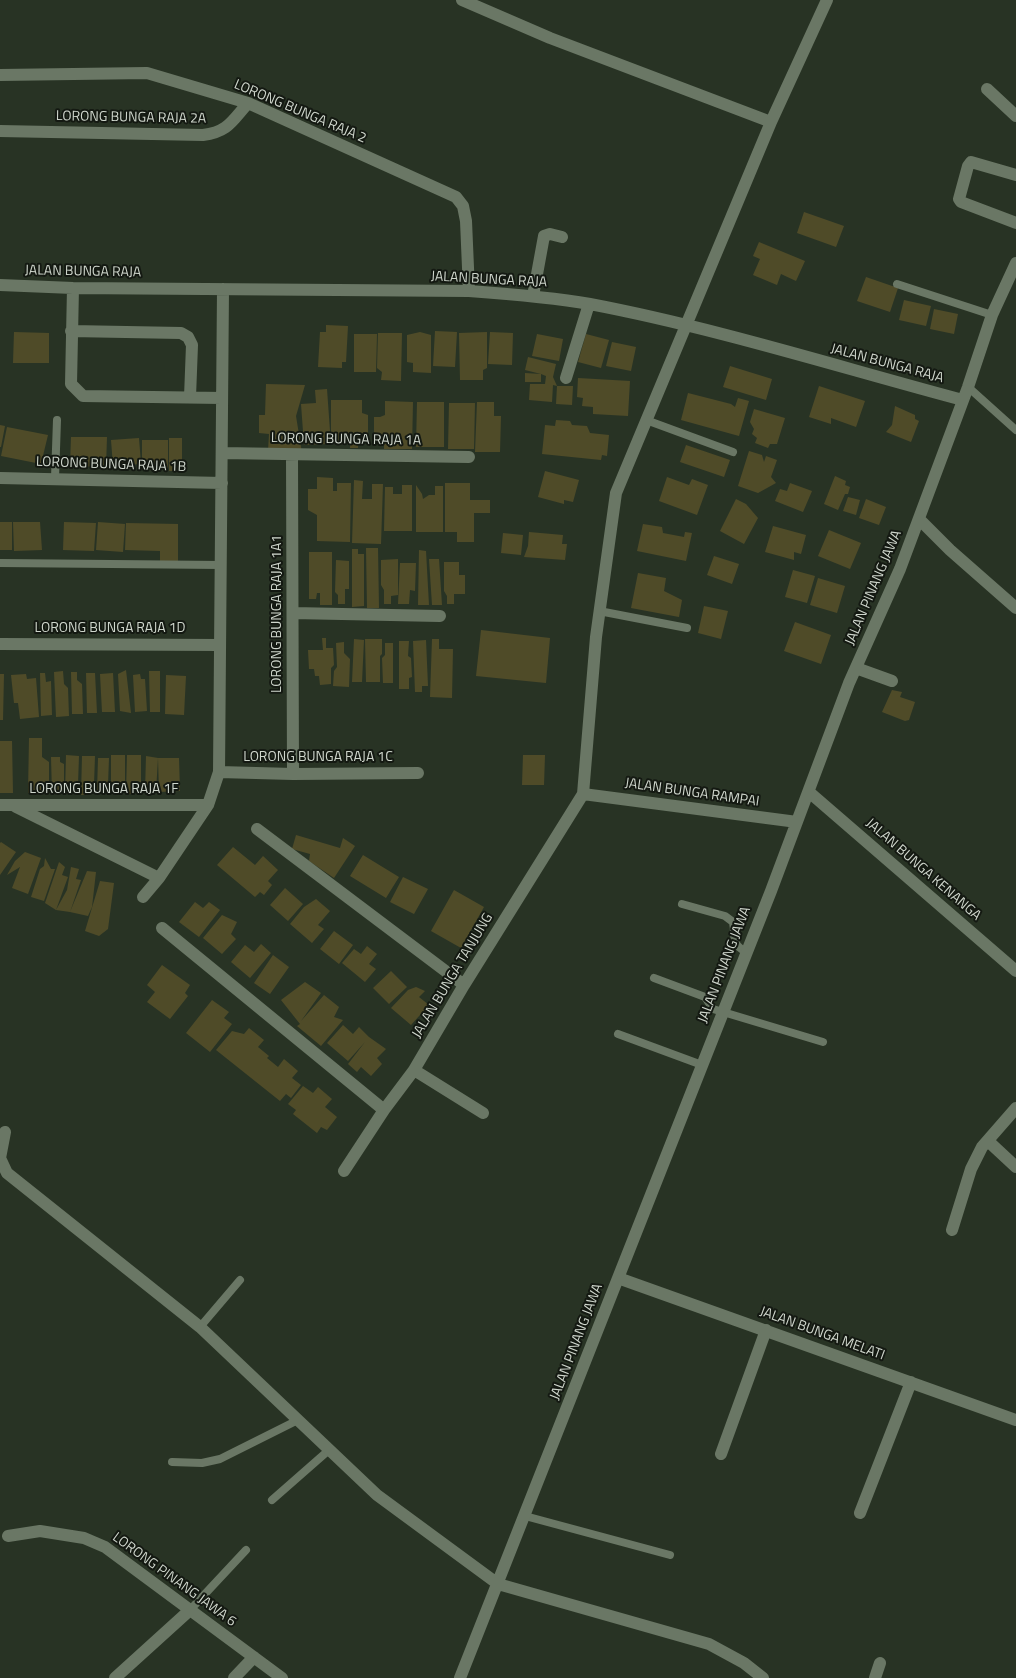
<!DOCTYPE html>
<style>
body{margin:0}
canvas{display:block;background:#283324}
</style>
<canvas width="1016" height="1678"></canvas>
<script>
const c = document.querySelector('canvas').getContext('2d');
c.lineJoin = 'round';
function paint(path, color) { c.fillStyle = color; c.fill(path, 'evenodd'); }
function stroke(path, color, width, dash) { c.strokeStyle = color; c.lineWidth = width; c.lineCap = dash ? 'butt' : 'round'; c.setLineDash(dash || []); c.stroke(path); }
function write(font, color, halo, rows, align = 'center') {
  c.font = font + ' "Titillium Web",sans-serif'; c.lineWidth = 4; c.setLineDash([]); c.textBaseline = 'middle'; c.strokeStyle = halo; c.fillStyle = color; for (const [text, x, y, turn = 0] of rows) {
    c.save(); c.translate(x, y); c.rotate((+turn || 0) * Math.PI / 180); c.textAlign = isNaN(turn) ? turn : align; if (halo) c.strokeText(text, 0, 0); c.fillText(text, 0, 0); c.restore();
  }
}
const building = new Path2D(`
 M 804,212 L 844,226 L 836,247 L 797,233 Z
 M 759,242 L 805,261 L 796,281 L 781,274 L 777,285 L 753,275 L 760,259 L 753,256 Z
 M 866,277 L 898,288 L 890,312 L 857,301 Z
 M 904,300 L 931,306 L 926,326 L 899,320 Z
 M 934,309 L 958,314 L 954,334 L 930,329 Z
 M 326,325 L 348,326 L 346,362 L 342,362 L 342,368 L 318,367 L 320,332 L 326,332 Z
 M 435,331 L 457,332 L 455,367 L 433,366 Z
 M 14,332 L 49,333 L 49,363 L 13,363 Z
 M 420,332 L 431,335 L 431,373 L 413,372 L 413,363 L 407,362 L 407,335 Z
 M 487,332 L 487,368 L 483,370 L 483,380 L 460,380 L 459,333 Z
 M 490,332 L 513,333 L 512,365 L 488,364 Z
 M 378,333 L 402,333 L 401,381 L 381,380 L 382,372 L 377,368 Z
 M 354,334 L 377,334 L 376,372 L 354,372 Z
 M 537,334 L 563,339 L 559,361 L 532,356 Z
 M 586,334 L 609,340 L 601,368 L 578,362 Z
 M 612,342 L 636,347 L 631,371 L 606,366 Z
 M 528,357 L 556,364 L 553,377 L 557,386 L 553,385 L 552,402 L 529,400 L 530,384 L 545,384 L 546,376 L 541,374 L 541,382 L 525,382 L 525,373 L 541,374 L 525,370 Z
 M 730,366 L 772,379 L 766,400 L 723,387 Z
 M 578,378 L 630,381 L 628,416 L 593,414 L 593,407 L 582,406 L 583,398 L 577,397 Z
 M 266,384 L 305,385 L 296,416 L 302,453 L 268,451 L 269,434 L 259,433 L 259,415 L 265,415 Z
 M 557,386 L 573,386 L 572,405 L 556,404 Z
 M 819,386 L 865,401 L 856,427 L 831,418 L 831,424 L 809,417 Z
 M 327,389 L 330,431 L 326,432 L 327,444 L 304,445 L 301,404 L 316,403 L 315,390 Z
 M 688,393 L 731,404 L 735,407 L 738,398 L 749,401 L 739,436 L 681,420 Z
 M 331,400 L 362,400 L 362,413 L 368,415 L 368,433 L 358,433 L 358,448 L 350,448 L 351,436 L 343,436 L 343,444 L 331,444 Z
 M 385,401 L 413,402 L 412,449 L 384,449 L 384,435 L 374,435 L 374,417 L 380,417 L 385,415 Z
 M 417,402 L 444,402 L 444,447 L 416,447 Z
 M 477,402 L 494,402 L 494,416 L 501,416 L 500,452 L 475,452 Z
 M 449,403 L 475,403 L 474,449 L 448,449 Z
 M 895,406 L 915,415 L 915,419 L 919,421 L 911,442 L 886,432 L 892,425 Z
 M 754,409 L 785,418 L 777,444 L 770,444 L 768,448 L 755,443 L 757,438 L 752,434 L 754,429 L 750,422 Z
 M 556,420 L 570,421 L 572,425 L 587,426 L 590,433 L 609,435 L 607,456 L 602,455 L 601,460 L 542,454 L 545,425 L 555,426 Z
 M 0,425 L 5,426 L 1,447 L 0,447 Z
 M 7,427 L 48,435 L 41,464 L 1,456 Z
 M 71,437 L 107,437 L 106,467 L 70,466 Z
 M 139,438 L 141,464 L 113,466 L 111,440 Z
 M 169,438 L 182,438 L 182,471 L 169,471 Z
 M 142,440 L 168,440 L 168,468 L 142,468 Z
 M 686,445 L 730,460 L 724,477 L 680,462 Z
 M 749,451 L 762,455 L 764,462 L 766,456 L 777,460 L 771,477 L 776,483 L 758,493 L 738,486 Z
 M 545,471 L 579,480 L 573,502 L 564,500 L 564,504 L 538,497 Z
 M 835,476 L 846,481 L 845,485 L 850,487 L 848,494 L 845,494 L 838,510 L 824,504 Z
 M 317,477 L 333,478 L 333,491 L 337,491 L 337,483 L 351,483 L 350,542 L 317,541 L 317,515 L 308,510 L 308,489 L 317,489 Z
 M 667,477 L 689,485 L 692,479 L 708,485 L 697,515 L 659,501 Z
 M 354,480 L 363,481 L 362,499 L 372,499 L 372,484 L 383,484 L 381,544 L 352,543 Z
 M 445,483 L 470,483 L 470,500 L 490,500 L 490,513 L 474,513 L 474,542 L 457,542 L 457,532 L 445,532 Z
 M 790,483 L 812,491 L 803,512 L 775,501 L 780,489 L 787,491 Z
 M 402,485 L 412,485 L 412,531 L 384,531 L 385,487 L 393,487 L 393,494 L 402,494 Z
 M 416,485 L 422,494 L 423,499 L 429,495 L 435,495 L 435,486 L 443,486 L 443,532 L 416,532 Z
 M 848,497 L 860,500 L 856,515 L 843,511 Z
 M 736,499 L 746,504 L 758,518 L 744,544 L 720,531 Z
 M 866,499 L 886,507 L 879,525 L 859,518 Z
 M 0,522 L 12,522 L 12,550 L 0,550 Z
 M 13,522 L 40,522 L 42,550 L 14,551 Z
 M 64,522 L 96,523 L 94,551 L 63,550 Z
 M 98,522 L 125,524 L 123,552 L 96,550 Z
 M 126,523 L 178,524 L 178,562 L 160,562 L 160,551 L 125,550 Z
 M 643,524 L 662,527 L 663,533 L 684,537 L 685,532 L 692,533 L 686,561 L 637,551 Z
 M 773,526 L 806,535 L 801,554 L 794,552 L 794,560 L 765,552 Z
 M 829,530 L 861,543 L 850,569 L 818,556 Z
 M 529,532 L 563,535 L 562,544 L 567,544 L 565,560 L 524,557 L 528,546 Z
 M 503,533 L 523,535 L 521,555 L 501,553 Z
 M 366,548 L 378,548 L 379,608 L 367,608 Z
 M 352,549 L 358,549 L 358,554 L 364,554 L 364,606 L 352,607 Z
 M 419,550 L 426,551 L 429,605 L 418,605 Z
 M 309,552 L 332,552 L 332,605 L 320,605 L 320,593 L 317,593 L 316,599 L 309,599 Z
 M 714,556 L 739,564 L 732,584 L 707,575 Z
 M 398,559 L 398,595 L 391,596 L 391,604 L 384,604 L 384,590 L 381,585 L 381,560 Z
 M 429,559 L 439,559 L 442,605 L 432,605 Z
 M 336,560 L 349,561 L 349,589 L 345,589 L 345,604 L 338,604 L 338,595 L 335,592 Z
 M 444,562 L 459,562 L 459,575 L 465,575 L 465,594 L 454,594 L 454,604 L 447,604 L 447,596 L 444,591 Z
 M 400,563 L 416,563 L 415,591 L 410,590 L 409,604 L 398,604 Z
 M 793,570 L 815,576 L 807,603 L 785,597 Z
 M 638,573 L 666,578 L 664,591 L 682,600 L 679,617 L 631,608 Z
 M 818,578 L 845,586 L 837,613 L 810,605 Z
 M 704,606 L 728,611 L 721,639 L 698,633 Z
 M 795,622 L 831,635 L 821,664 L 784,651 Z
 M 481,630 L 550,638 L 546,683 L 476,676 Z
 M 322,638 L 326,638 L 326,648 L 333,648 L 334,665 L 331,668 L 331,684 L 320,685 L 319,676 L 315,676 L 314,669 L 309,669 L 308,650 L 323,650 Z
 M 354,639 L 364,640 L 362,682 L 352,682 Z
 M 365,639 L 382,639 L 382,654 L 380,656 L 380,682 L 366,682 Z
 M 432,639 L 439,639 L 439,649 L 453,649 L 452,698 L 430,697 Z
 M 426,640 L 428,686 L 422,686 L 422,692 L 415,692 L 413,641 Z
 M 399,641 L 409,641 L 408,656 L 411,658 L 412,677 L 409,678 L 409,689 L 399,689 Z
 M 344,642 L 344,653 L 350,659 L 349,687 L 333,686 L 334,671 L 337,667 L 336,643 Z
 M 385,643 L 393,643 L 393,683 L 383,683 L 382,658 L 385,655 Z
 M 126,670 L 131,713 L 120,711 L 118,674 Z
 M 63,671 L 64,684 L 68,688 L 69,716 L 56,717 L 54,672 Z
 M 149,671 L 160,671 L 160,712 L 150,712 Z
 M 71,672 L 77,672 L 77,680 L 82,684 L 83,714 L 72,714 Z
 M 40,673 L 45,673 L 46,682 L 51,681 L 52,715 L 41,716 Z
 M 86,673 L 95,673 L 97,713 L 87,713 Z
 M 113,673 L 115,712 L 102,712 L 100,674 Z
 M 0,674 L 4,674 L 3,720 L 0,720 Z
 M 26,674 L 27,679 L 36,678 L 39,717 L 20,719 L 18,703 L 14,703 L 11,675 Z
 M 140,674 L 141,679 L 145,679 L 147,711 L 135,712 L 133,675 Z
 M 166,675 L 186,676 L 184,715 L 165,714 Z
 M 892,690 L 902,692 L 900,697 L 915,702 L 909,720 L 905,721 L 882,712 Z
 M 29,738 L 42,738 L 42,757 L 49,762 L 49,793 L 28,793 Z
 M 0,741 L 12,741 L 13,793 L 0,793 Z
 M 66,755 L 79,756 L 78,784 L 70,784 L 70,794 L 65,793 Z
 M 111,755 L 125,755 L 125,782 L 120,782 L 120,792 L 111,792 Z
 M 127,755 L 141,755 L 141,782 L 134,781 L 134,794 L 126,794 Z
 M 523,755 L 545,755 L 544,785 L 522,785 Z
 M 82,756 L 95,756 L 94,784 L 88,784 L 88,795 L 81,795 Z
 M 146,756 L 158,758 L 179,758 L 180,791 L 159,792 L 158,758 L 156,792 L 145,792 Z
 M 51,757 L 60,757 L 60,762 L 64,764 L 64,787 L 59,787 L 59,793 L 52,794 Z
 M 98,758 L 109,758 L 108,785 L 104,785 L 104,792 L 97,792 Z
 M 296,835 L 340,848 L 343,838 L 355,846 L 334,878 L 309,861 L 310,854 L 292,849 Z
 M 1,842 L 16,852 L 0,875 L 0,843 Z
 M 233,847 L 255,865 L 263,856 L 278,870 L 268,881 L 272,885 L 264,895 L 260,892 L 255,897 L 217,865 Z
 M 25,852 L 41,858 L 28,894 L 12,888 L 20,867 L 7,875 L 15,861 Z
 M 363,855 L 399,877 L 386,898 L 350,876 Z
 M 45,858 L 51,869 L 55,869 L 44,901 L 31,897 L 40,869 L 44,866 Z
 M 59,862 L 65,867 L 62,875 L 68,877 L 56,910 L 45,903 Z
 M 71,867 L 79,869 L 76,879 L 81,880 L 70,912 L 56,910 L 67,890 Z
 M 87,871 L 96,872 L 92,907 L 88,916 L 70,912 Z
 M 403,877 L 428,889 L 414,914 L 390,902 Z
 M 100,881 L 114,883 L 108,929 L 99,936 L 85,931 Z
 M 285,888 L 303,904 L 288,921 L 270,905 Z
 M 454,890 L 484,907 L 461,948 L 431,931 Z
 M 316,899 L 330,911 L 318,925 L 324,929 L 312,943 L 290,924 L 304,907 Z
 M 195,902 L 203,908 L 209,902 L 220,910 L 199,937 L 179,922 Z
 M 222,915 L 237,922 L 231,934 L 236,939 L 222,954 L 203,938 Z
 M 334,931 L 353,945 L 339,964 L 320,949 Z
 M 261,944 L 271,953 L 250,978 L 231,962 L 245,945 L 254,952 Z
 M 367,946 L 377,954 L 369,964 L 376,969 L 365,982 L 342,963 L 354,949 L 361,954 Z
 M 273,955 L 289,967 L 270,994 L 254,983 Z
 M 162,965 L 190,985 L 185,993 L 188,996 L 170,1019 L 147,1002 L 155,992 L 147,985 Z
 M 391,971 L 407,987 L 389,1004 L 373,988 Z
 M 305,982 L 321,993 L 301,1021 L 324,995 L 339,1007 L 334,1017 L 343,1020 L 321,1046 L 297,1026 L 300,1024 L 281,1000 Z
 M 416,987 L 425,991 L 419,997 L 429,1005 L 411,1025 L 391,1008 L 408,990 Z
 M 212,1000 L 229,1012 L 224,1018 L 232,1024 L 210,1052 L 186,1033 Z
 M 343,1025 L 353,1034 L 359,1027 L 369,1037 L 386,1049 L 377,1058 L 382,1064 L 371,1076 L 361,1067 L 357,1072 L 348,1064 L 365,1042 L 348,1061 L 327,1043 Z
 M 249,1028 L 264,1040 L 258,1047 L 269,1056 L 267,1058 L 278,1067 L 284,1059 L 298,1071 L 292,1078 L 301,1085 L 291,1098 L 286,1094 L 280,1101 L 216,1050 L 232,1031 L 244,1034 Z
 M 303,1086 L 313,1093 L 318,1087 L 332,1099 L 325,1107 L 337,1117 L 327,1130 L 321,1127 L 317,1133 L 293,1114 L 296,1110 L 288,1104 Z`);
const lane = new Path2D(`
 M 897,284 L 992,315
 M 968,387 L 1016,430
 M 646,420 L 733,452
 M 55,478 L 57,420
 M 0,563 L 222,565
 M 599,611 L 687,628
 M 682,904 L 725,916 L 733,922 C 736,938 730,943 746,952
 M 654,978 L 705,997 L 713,1009 L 823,1042
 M 618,1034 L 702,1065
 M 200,1327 L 240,1280
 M 172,1462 L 202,1463 L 220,1459 L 298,1420
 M 272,1500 L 329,1450
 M 525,1516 L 670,1555
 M 190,1610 L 246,1550`);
const street = new Path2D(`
 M 462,0 L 550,38 L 771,122
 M 0,75 L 147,73 L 248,103 L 456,197 L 463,206 L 466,221 L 469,291
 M 987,89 L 1016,116
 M 0,131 L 203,135 C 228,132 232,121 248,103
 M 1016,175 L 971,162 L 968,166 L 959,199 L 961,202 L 1016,223
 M 0,285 L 73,288 L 469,291 C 510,294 550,297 590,304 C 716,328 839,367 963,400
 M 73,288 L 71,384 L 83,396 L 222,398
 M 533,296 L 544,236 L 550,234 L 562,237
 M 71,331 L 181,333 L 188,337 L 192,345 L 190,397
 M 566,378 L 589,304
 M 222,453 L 469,457
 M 292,455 L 293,774
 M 0,478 L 222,483
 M 919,519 L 950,550 L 1016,608
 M 293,613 L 440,616
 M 0,644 L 220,645
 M 856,668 L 892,681
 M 219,772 L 293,774 L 418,773
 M 809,792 L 1016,971
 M 583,794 L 797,822
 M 0,805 L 208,805
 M 16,807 L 159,878
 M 257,829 L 464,985
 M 143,897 L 159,878 L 208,805 L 219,772 L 223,289
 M 162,928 L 384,1110
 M 414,1070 L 483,1113
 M 5,1132 L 0,1158 L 7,1173 L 200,1327 L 377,1495 L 498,1584 L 709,1644 L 744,1663 L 763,1678
 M 988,1141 L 1016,1167
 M 344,1171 L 384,1110 L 414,1070 L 464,985 L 583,794 L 596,637 L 616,493 L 771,122 L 827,0
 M 952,1230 L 971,1169 L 982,1147 L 1016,1108
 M 618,1278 L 1016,1420
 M 721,1454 L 766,1330
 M 860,1513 L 911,1382
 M 8,1536 L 40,1531 L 84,1538 L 105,1547 L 282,1678
 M 115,1678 L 190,1610
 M 234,1678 L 254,1657
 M 460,1678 L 771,891 L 849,683 L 900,569 L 968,387 L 992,315 L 1016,263
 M 875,1678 L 880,1663`);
const streetNames = [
 ["LORONG BUNGA RAJA 2",300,112,23],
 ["LORONG BUNGA RAJA 2A",131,118,1],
 ["JALAN BUNGA RAJA",83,272,1],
 ["JALAN BUNGA RAJA",489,280,3],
 ["JALAN BUNGA RAJA",887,364,15],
 ["LORONG BUNGA RAJA 1A",346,440,1],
 ["LORONG BUNGA RAJA 1B",111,465,2],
 ["JALAN PINANG JAWA",874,588,-67],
 ["LORONG BUNGA RAJA 1A1",278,614,-90],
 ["LORONG BUNGA RAJA 1D",110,629],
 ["LORONG BUNGA RAJA 1C",318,758],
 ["LORONG BUNGA RAJA 1F",104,790],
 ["JALAN BUNGA RAMPAI",692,793,8],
 ["JALAN BUNGA KENANGA",923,870,41],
 ["JALAN PINANG JAWA",725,965,-69],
 ["JALAN BUNGA TANJUNG",453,976,-59],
 ["JALAN BUNGA MELATI",822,1334,20],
 ["JALAN PINANG JAWA",577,1342,-69],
 ["LORONG PINANG JAWA 6",174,1580,36]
];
paint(building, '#4f4b28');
stroke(lane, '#6a7765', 8);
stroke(street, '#6a7765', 12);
write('14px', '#cfd6cc', '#141912', streetNames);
</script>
